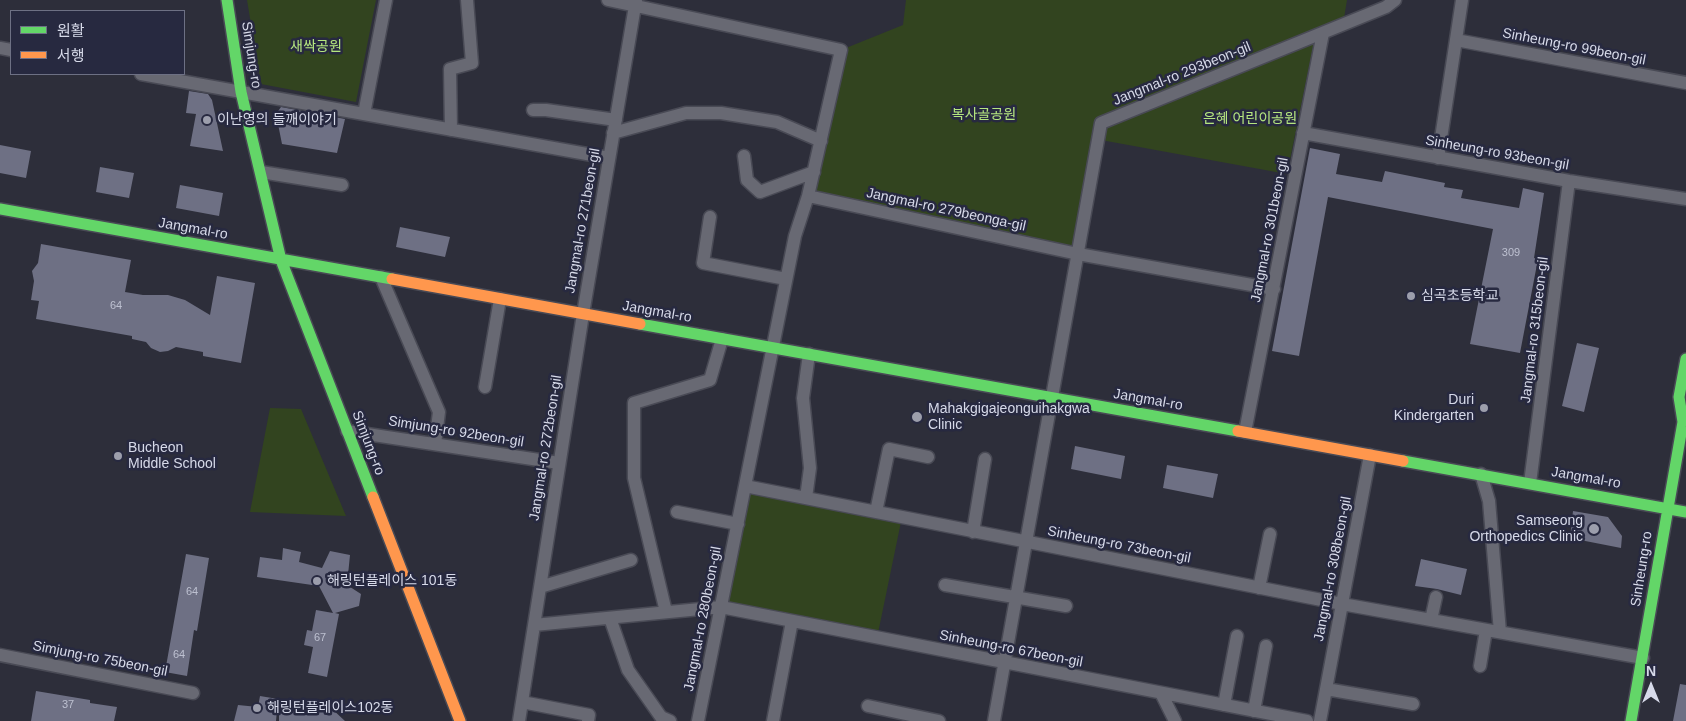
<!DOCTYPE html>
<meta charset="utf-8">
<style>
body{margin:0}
#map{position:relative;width:1686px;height:721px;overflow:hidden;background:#2d2e3a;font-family:Helvetica,"Noto Sans KR",sans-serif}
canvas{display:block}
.legend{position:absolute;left:10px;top:10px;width:175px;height:65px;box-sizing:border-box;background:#272940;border:1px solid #6d7084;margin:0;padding:6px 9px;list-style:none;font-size:15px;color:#d7dae9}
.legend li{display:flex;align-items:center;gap:10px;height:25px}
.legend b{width:25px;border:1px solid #6d7084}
.north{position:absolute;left:1626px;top:661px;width:50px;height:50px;-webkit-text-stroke:4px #272940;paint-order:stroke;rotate:0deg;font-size:14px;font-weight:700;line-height:20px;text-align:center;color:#d7dae9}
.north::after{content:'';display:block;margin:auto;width:18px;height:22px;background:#d7dae9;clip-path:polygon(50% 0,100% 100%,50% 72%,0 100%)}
</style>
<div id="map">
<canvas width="1686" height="721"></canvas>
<ul class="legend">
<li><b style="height:6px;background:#63d668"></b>원활</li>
<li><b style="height:6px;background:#ff974d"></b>서행</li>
</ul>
<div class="north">N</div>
</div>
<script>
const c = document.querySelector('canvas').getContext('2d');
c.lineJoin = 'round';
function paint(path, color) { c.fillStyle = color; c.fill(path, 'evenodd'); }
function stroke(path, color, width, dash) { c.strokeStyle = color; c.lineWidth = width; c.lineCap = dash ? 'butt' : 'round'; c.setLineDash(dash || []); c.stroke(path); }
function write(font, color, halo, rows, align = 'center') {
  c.font = font + ' Helvetica,"Noto Sans KR",sans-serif'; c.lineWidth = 5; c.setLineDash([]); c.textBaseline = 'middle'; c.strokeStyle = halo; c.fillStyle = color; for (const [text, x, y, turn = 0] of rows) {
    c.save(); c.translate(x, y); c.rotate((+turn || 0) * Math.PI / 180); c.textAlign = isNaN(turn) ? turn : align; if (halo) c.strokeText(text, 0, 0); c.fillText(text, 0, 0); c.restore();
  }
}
const green = new Path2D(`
 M 247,0 L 376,0 L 356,102 L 261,84 Z
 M 906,0 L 1347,0 L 1343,24 L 1101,123 L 1078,254 L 808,196 L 841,50 L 903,25 Z
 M 1314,42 L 1287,174 L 1101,140 L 1107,125 Z
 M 270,408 L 301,409 L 346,516 L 250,512 Z
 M 745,486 L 902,517 L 877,638 L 721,607 Z`);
const building = new Path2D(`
 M 189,91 L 208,94 L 212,100 L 223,151 L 190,146 L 196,114 L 186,113 Z
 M 281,107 L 345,119 L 337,153 L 282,144 L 276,114 Z
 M 0,145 L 31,151 L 26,178 L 0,173 Z
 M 1310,148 L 1340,154 L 1336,174 L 1382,182 L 1385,171 L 1445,183 L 1444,187 L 1463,190 L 1461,198 L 1519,208 L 1523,188 L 1544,193 L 1534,258 L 1538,259 L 1520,353 L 1470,344 L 1493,229 L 1328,197 L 1299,356 L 1272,351 Z
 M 100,167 L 134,173 L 129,198 L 96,192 Z
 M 180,185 L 223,193 L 219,216 L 176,208 Z
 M 400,227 L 450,237 L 445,257 L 396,247 Z
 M 41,244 L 131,260 L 125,292 L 143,295 L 168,295 L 185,300 L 210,315 L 217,276 L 255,283 L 241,363 L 203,356 L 203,352 L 176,347 L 168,351 L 160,352 L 151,348 L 146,342 L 132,339 L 132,336 L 36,319 L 39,301 L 31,300 L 34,281 L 32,271 L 38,263 Z
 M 1577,343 L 1599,348 L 1584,412 L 1562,406 Z
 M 1075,446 L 1125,456 L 1121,479 L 1071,469 Z
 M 1167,465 L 1218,474 L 1213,498 L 1163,488 Z
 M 1573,511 L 1608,517 L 1622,536 L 1621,548 L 1570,538 Z
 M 283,548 L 301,552 L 299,562 L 322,568 L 330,551 L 350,555 L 347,585 L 361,594 L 359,606 L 335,613 L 339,614 L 327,677 L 308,673 L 313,647 L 304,645 L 307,630 L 312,631 L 316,610 L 333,613 L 319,586 L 257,577 L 260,557 L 282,560 Z
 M 186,554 L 209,558 L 197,631 L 194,630 L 187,676 L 165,672 Z
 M 1421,559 L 1467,569 L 1461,595 L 1437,589 L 1415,586 Z
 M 1680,684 L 1686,685 L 1686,721 L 1673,721 Z
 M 36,691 L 90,700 L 90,703 L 117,707 L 114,721 L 31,721 Z
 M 260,696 L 278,699 L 276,721 L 234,721 L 238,705 L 258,707 Z
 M 304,705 L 308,710 L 331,708 L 345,721 L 279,721 L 279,713 L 297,711 Z`);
const street = new Path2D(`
 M 608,0 L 841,50 L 808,196 L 795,236 L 698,721
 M 1456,40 L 1686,83
 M 0,48 L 11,50
 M 141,74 L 609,158
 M 533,110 L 546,110 L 616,120
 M 364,114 L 386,0
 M 451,130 L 450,69 L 472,63 L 467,0
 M 613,133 L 686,113 L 721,113 L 777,122 L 821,141
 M 1303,133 L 1569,181 L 1686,199
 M 744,156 L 747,180 L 760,192 L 814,172
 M 1438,158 L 1462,0
 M 261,172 L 342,185
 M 808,196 L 1078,254 L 1274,289
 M 710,217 L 703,263 L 786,279
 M 381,277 L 439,412 L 435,444
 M 485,387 L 500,299
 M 347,431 L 559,463
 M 1245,432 L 1323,33
 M 1481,474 L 1489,501 L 1500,632
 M 1530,483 L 1569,181
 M 745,486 L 1342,604 L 1643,658
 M 806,498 L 810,468 L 803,398 L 809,354
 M 677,512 L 738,524
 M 876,512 L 889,449 L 928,457
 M 973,532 L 985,459
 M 945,585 L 1066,606
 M 540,587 L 631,560
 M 1259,588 L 1270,534
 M 666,612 L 634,478 L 634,403 L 710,380 L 722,339
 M 610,618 L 628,670 L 661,717 L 670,721
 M 1431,620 L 1436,597
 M 534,625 L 721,607 L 1307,721
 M 0,655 L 193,693
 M 1480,666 L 1486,630
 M 1326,689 L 1413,704
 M 1161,693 L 1175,721
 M 522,702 L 589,715 L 588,721
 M 1224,705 L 1237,636
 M 868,706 L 939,721
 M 1254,711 L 1266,646
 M 519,721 L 583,314 L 636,0
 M 773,721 L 792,621
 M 994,721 L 1101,123 L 1386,7 L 1395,0
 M 1320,721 L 1370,455`);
const fast = new Path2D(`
 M 227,0 L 241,92 L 281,260 L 373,497
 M 0,209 L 392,279
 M 640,324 L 1238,431
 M 1683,422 L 1679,397 L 1686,359
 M 1403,461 L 1686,512
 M 1631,721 L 1683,422 L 1686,414`);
const slow = new Path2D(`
 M 392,279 L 640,324
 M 1238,431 L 1403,461
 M 373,497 L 460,721`);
const markers = [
 [207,120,5,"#9c9eac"],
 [1411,296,5,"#9c9eac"],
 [1484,408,5,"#9c9eac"],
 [917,417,6,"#9c9eac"],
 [118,456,5,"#9c9eac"],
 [1594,529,6,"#9c9eac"],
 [317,581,5,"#9c9eac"],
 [257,708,5,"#9c9eac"]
];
const numberNames = [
 ["309",1511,253],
 ["64",116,306],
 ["64",192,592],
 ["67",320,638],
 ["64",179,655],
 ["37",68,705]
];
const parkNames = [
 ["새싹공원",316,47],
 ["복사골공원",984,115],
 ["은혜 어린이공원",1250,119]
];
const streetNames = [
 ["Sinheung-ro 99beon-gil",1574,47,11],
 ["Simjung-ro",251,55,81],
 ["Jangmal-ro 293beon-gil",1182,74,-22],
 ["Sinheung-ro 93beon-gil",1497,153,10],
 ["Jangmal-ro 279beonga-gil",946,210,12],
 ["Jangmal-ro 271beon-gil",583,221,-80],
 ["Jangmal-ro",193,229,10],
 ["Jangmal-ro 301beon-gil",1270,230,-79],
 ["Jangmal-ro",657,312,10],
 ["Jangmal-ro 315beon-gil",1535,330,-83],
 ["Jangmal-ro",1148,400,10],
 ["Simjung-ro 92beon-gil",456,432,9],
 ["Simjung-ro",368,443,69],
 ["Jangmal-ro 272beon-gil",546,448,-81],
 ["Jangmal-ro",1586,478,10],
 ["Sinheung-ro 73beon-gil",1119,545,11],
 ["Jangmal-ro 308beon-gil",1333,569,-79],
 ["Sinheung-ro",1642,569,-81],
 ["Jangmal-ro 280beon-gil",703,619,-79],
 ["Sinheung-ro 67beon-gil",1011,649,11],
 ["Simjung-ro 75beon-gil",100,659,11]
];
const poiNames = [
 ["이난영의 들깨이야기",217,120],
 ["심곡초등학교",1421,296],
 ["Duri",1474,400,"right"],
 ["Kindergarten",1474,416,"right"],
 ["Mahakgigajeonguihakgwa",928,409],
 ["Clinic",928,425],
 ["Bucheon",128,448],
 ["Middle School",128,464],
 ["Samseong",1583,521,"right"],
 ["Orthopedics Clinic",1583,537,"right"],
 ["해링턴플레이스 101동",327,581],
 ["해링턴플레이스102동",267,708]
];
paint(green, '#32441f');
paint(building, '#6e7084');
stroke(street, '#494a55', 15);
stroke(fast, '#494a55', 14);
stroke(slow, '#494a55', 14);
stroke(street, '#686973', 12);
stroke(fast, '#63d668', 11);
stroke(slow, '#ff974d', 11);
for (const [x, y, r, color] of markers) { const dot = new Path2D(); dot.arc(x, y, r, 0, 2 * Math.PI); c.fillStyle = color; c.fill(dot); stroke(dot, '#272940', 2); }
write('11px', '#bdc0d0', null, numberNames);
write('14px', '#b5e67f', '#272940', parkNames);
write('14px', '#d7dae9', '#272940', streetNames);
write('14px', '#d7dae9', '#272940', poiNames, 'left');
</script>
